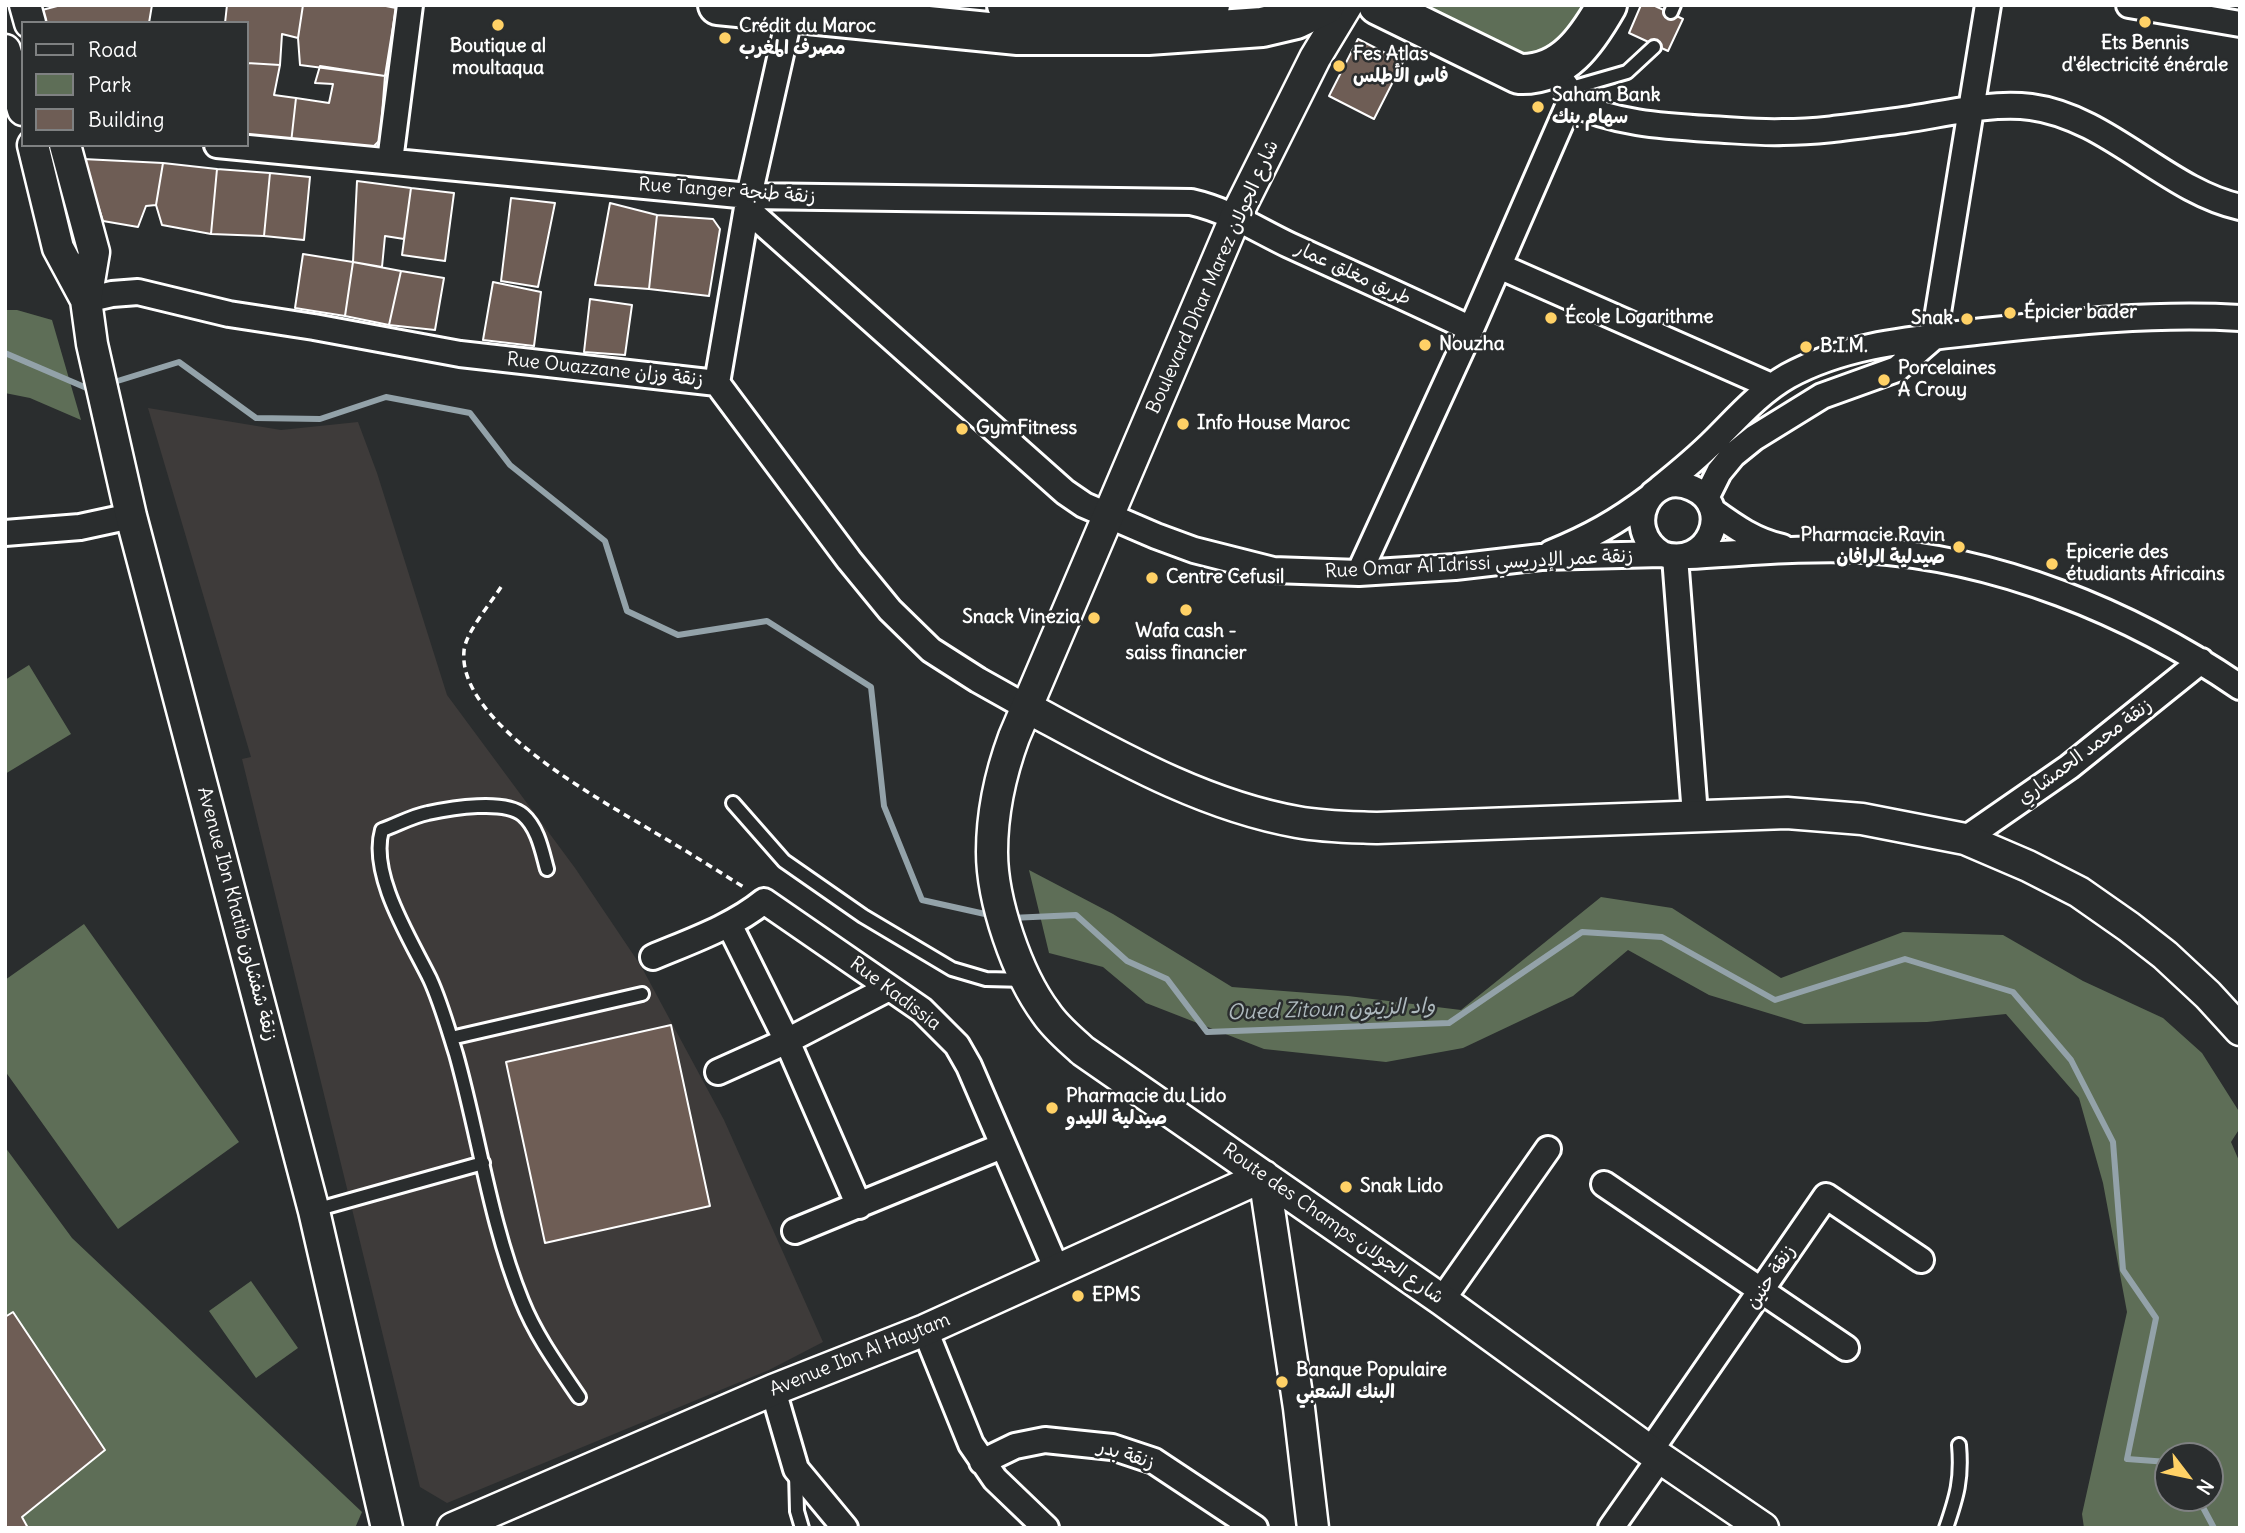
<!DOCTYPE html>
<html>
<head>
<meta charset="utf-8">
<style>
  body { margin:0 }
  #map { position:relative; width:2245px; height:1533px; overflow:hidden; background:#2a2d2e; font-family:Delius,sans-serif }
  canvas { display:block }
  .frame { position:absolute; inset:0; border:7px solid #fff; pointer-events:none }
  .legend { position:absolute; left:21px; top:21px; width:228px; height:126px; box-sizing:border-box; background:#2a2d2e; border:2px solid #7f8182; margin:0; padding:9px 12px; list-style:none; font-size:21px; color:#fff }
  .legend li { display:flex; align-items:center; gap:14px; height:35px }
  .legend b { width:35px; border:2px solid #7f8182 }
  .north { position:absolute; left:2154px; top:1442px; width:70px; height:70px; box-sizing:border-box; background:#2a2d2e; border:2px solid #7f8182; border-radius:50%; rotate:122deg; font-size:19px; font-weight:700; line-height:28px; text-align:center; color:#fff }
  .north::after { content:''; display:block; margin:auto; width:24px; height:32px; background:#ffd166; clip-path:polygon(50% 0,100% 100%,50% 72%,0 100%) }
</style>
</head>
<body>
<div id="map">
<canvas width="2245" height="1533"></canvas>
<div class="frame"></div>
<ul class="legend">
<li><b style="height:9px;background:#2a2d2e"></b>Road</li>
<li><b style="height:19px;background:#5e6e57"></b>Park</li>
<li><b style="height:19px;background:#6e5d55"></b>Building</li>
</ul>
<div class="north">N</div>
</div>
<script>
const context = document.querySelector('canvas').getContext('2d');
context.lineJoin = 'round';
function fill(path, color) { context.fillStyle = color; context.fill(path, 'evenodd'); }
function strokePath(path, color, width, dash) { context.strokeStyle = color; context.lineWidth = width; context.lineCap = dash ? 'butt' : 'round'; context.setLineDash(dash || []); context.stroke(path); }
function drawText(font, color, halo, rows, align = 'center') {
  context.font = font + ' Delius,"Playpen Sans Arabic",sans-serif'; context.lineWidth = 5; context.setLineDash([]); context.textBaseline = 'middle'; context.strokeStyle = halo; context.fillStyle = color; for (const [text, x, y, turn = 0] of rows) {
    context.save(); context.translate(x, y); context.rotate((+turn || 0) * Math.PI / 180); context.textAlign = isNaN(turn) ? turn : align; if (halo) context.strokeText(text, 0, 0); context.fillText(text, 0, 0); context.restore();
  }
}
fill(new Path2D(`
  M 148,408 L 281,430 L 358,422 L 377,473 L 447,695 L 575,868 L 641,966 L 724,1120 L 823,1342 L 769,1370 L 447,1503 L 420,1487 L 242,759 L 251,757 Z`), '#3e3b3a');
fill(new Path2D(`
  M 1422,5 L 1590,5 L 1566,46 L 1530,61 Z
  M 5,310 L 17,310 L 52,320 L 81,420 L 30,398 L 5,393 Z
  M 29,665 L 71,734 L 5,774 L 5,680 Z
  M 1029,870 L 1113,914 L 1232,987 L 1348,996 L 1461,1010 L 1601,897 L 1672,908 L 1781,978 L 1903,932 L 2003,935 L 2083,981 L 2163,1018 L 2202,1053 L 2240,1113 L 2240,1128 L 2231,1142 L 2240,1163 L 2240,1528 L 2084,1528 L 2082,1514 L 2127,1312 L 2103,1183 L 2079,1098 L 2006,1014 L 1927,1022 L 1804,1024 L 1709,995 L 1628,950 L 1573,996 L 1463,1048 L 1386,1062 L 1264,1049 L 1146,1003 L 1103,967 L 1049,953 ZM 2210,1456 L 2210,1498 L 2168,1498 L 2168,1456 Z
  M 84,924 L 239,1142 L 118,1229 L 5,1071 L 5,980 Z
  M 5,1147 L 72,1238 L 362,1512 L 355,1528 L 5,1528 Z
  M 251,1281 L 298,1348 L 256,1378 L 209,1311 Z`), '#5e6e57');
strokePath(new Path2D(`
  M 5,353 L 89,389 L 94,388
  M 111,383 L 179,362 L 256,418 L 320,419 L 386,397 L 470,413 L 510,465 L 605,541 L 627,611 L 678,635 L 767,621 L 871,687 L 884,806 L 922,900 L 994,916
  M 1011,918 L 1076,915 L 1127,961 L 1167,979 L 1207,1032 L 1449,1023 L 1582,932 L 1662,937 L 1775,1000 L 1905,959 L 2013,992 L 2071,1060 L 2113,1142 L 2123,1270 L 2156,1318 L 2127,1459 L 2168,1462
  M 2198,1498 L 2214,1528`), '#93a2a9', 6);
const building = new Path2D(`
  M 61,5 L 152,5 L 149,23 L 35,23 L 31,13 Z
  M 227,5 L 303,5 L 298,38 L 282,34 L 280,65 L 247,63 L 247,23 L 225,23 Z
  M 303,5 L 381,5 L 396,8 L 385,76 L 300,65 L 298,38 Z
  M 1641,5 L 1653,5 L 1683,19 L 1668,51 L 1629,33 Z
  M 1358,39 L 1403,62 L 1374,119 L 1329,96 Z
  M 247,63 L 280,65 L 274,95 L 296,98 L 291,143 L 247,139 Z
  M 320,66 L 385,76 L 380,140 L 373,147 L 291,143 L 296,98 L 329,103 L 333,84 L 315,83 Z
  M 83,159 L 163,163 L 156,205 L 146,206 L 138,227 L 103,221 Z
  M 163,163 L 217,169 L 211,234 L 162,225 L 156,205 Z
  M 217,169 L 270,173 L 264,236 L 211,234 Z
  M 270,173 L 310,177 L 304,240 L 264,236 Z
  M 357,181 L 411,188 L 404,239 L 385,236 L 382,267 L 353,262 Z
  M 411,188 L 454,193 L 445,261 L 402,255 Z
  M 511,198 L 555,203 L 538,287 L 501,281 Z
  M 610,203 L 657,215 L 649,289 L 595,285 Z
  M 657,215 L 713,219 L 720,229 L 709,296 L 649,289 Z
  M 303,254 L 353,262 L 345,316 L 295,308 Z
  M 353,262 L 401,271 L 389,325 L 345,316 Z
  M 401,271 L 444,278 L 435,330 L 389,325 Z
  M 493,282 L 541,292 L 534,346 L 483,340 Z
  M 590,299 L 632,305 L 625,355 L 584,352 Z
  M 671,1025 L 710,1206 L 545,1243 L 506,1062 Z
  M 13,1312 L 105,1450 L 22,1517 L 28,1528 L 5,1528 L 5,1317 Z`);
fill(building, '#6e5d55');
strokePath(building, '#fff', 2);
const service = new Path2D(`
  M 1671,12 L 1674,5
  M 1568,89 L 1627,72 L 1654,47
  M 733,803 L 784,861 L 863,916 L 952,969 L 986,979 L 1026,980
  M 547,869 C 542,851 538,828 523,815 C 505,799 451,808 428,813 C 412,816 397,825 382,830 C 369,875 411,940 430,979 C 441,1003 448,1029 456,1054 C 479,1136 490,1222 522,1301 C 536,1336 558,1366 579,1397
  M 451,1038 L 642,994
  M 315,1210 L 483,1163
  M 796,1473 L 797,1511 L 802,1528
  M 1946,1528 C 1957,1496 1962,1479 1959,1445`);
const minor = new Path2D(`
  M 2129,5 L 2240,24
  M 1570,102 C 1614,123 1660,126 1709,129 C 1733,130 1758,133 1783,132 C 1824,132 1864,125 1904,120 C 1945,114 1990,102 2031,107 C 2108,117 2167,191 2240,207
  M 217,145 L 749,196 L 1191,202 C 1227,210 1256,229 1289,245 C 1350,273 1411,300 1471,329
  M 390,161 L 410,5
  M 747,209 L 1065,492 L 1084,505 L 1156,536 L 1194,550 L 1273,570 L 1359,573 L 1455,567 L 1541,557 L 1662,554 C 1708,570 1735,507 1692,488 C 1650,469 1621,528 1662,554
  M 1499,266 L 1771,386
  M 86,300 L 112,294 L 138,292 L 229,314 L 314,327 L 460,354 L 717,383 L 849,560 L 890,610 L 931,650 L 978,680 L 1028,708
  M 717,383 L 749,196 L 790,14
  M 1660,488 C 1680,472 1699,456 1716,439 C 1739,416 1760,392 1788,376 C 1848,343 1918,339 1984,331 C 2069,322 2154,313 2240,318
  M 1706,498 L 1719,472 L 1733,455 L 1754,438 L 1822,396 L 1897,369 L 1934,337 L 1988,5
  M 1713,511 C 1735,527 1755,541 1782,547
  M 5,533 L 80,527 L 131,516
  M 1551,553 C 1590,537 1617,522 1650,497
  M 1688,556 C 1746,553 1806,547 1864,550 C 1997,558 2130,612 2240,687
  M 1675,557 L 1695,815
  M 1359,573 L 1471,329 L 1570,102 L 1568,89 L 1553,68
  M 1965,839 L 2069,767 L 2201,661
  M 729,924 L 787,1041 L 859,1206
  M 653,957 C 691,941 732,927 764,901 L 922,1010 L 957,1045 L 969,1066 L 1057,1270
  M 718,1072 L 787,1041 L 889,988
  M 1604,1184 L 1846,1348
  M 795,1231 L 1002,1146
  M 1442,1300 L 1548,1149
  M 925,1330 L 971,1444 L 995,1479 L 1046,1528
  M 773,1390 L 796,1469 L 845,1528
  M 1650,1451 L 1826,1196 L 1921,1260
  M 982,1462 L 1015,1446 L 1045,1440 L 1112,1447 L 1154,1461 L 1255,1528
  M 1611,1528 L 1660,1458`);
const tertiary = new Path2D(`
  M 25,5 L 30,23
  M 1347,5 L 1315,58 L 1236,216 L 1014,737 C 1000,775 992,812 992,852 C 992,901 1017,974 1046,1013 C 1056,1028 1070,1039 1083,1051 L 1442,1300 L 1650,1451 L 1763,1528
  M 5,50 L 23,110
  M 33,145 L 58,248 L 86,300
  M 65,145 L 94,252 L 86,300 L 92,344 L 131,516 L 314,1211 L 387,1528
  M 1028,708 C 1112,753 1201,805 1297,822 C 1323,827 1350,827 1377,828 L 1787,813 L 1862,819 L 1965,839 L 2028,866 L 2079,892 L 2129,927 L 2165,955 L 2208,995 L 2240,1030
  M 453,1528 L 773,1390 L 925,1330 L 1264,1176 L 1299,1408 L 1313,1528`);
const primary = new Path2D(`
  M 718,5 L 1018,35 L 1148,35 L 1262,27 L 1296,19 L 1325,5
  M 1007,5 L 1068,9 L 1210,5
  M 1378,5 L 1519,74 C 1563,76 1587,40 1607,5`);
strokePath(service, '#fff', 18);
strokePath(minor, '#fff', 30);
strokePath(tertiary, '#fff', 35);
strokePath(primary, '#fff', 44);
strokePath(new Path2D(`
  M 501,587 C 491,603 465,633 464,651 C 457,723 601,800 654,832 C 685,850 715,869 745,888`), '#fff', 3.5, [7, 5]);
strokePath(service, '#2a2d2e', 12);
strokePath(minor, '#2a2d2e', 24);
strokePath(tertiary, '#2a2d2e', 30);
strokePath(primary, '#2a2d2e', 38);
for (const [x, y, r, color] of [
  [2145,22,7,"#ffd166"],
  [498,25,7,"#ffd166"],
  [725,38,7,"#ffd166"],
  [1339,66,7,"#ffd166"],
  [1538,107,7,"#ffd166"],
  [2010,313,7,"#ffd166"],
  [1551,318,7,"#ffd166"],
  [1967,319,7,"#ffd166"],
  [1425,345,7,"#ffd166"],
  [1806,347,7,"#ffd166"],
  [1884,380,7,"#ffd166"],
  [1183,424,7,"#ffd166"],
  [962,429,7,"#ffd166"],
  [1959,547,7,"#ffd166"],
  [2052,564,7,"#ffd166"],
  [1152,578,7,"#ffd166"],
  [1186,610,7,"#ffd166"],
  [1094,618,7,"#ffd166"],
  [1052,1108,7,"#ffd166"],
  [1346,1187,7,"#ffd166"],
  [1078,1296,7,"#ffd166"],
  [1282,1382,7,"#ffd166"]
]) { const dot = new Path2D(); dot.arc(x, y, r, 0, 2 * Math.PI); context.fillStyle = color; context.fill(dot); strokePath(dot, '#2a2d2e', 2.5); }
drawText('bold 19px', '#fff', '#2a2d2e', [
  ["Crédit du Maroc",739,27],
  ["مصرف المغرب",739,49],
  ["Ets Bennis",2145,44,"center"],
  ["d'électricité énérale",2145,66,"center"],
  ["Boutique al",498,47,"center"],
  ["moultaqua",498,69,"center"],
  ["Fes Atlas",1353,55],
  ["فاس الأطلس",1353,77],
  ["Saham Bank",1552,96],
  ["سهام بنك",1552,118],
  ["Épicier bader",2024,313],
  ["École Logarithme",1565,318],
  ["Snak",1953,319,"right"],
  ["Nouzha",1439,345],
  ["B.I.M.",1820,347],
  ["Porcelaines",1898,369],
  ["A Crouy",1898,391],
  ["Info House Maroc",1197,424],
  ["GymFitness",976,429],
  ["Pharmacie Ravin",1945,536,"right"],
  ["صيدلية الرافان",1945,558,"right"],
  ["Epicerie des",2066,553],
  ["étudiants Africains",2066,575],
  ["Centre Cefusil",1166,578],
  ["Snack Vinezia",1080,618,"right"],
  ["Wafa cash -",1186,632,"center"],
  ["saiss financier",1186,654,"center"],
  ["Pharmacie du Lido",1066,1097],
  ["صيدلية الليدو",1066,1119],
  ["Snak Lido",1360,1187],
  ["EPMS",1092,1296],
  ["Banque Populaire",1296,1371],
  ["البنك الشعبي",1296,1393]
], 'left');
drawText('19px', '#fff', '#2a2d2e', [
  ["Rue Tanger زنقة طنجة",727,191,4],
  ["طريق مغلق عمار",1353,274,25],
  ["Boulevard Dhar Marez شارع الجولان",1213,277,-66],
  ["Rue Ouazzane زنقة وزان",605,370,6],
  ["Rue Omar Al Idrissi زنقة عمر الإدريسي",1479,564,-3],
  ["زنقة محمد الحمشاري",2085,752,-37],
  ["Avenue Ibn Khatib زنقة شفشاون",237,914,75],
  ["Rue Kadissia",895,994,37],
  ["Route des Champs شارع الجولان",1333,1224,35],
  ["زنقة حنين",1771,1277,-56],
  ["Avenue Ibn Al Haytam",860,1355,-22],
  ["زنقة بدر",1126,1455,17]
]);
drawText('italic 21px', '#aeb9be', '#2a2d2e', [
  ["Oued Zitoun واد الزيتون",1331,1010,-2]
]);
</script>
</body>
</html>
